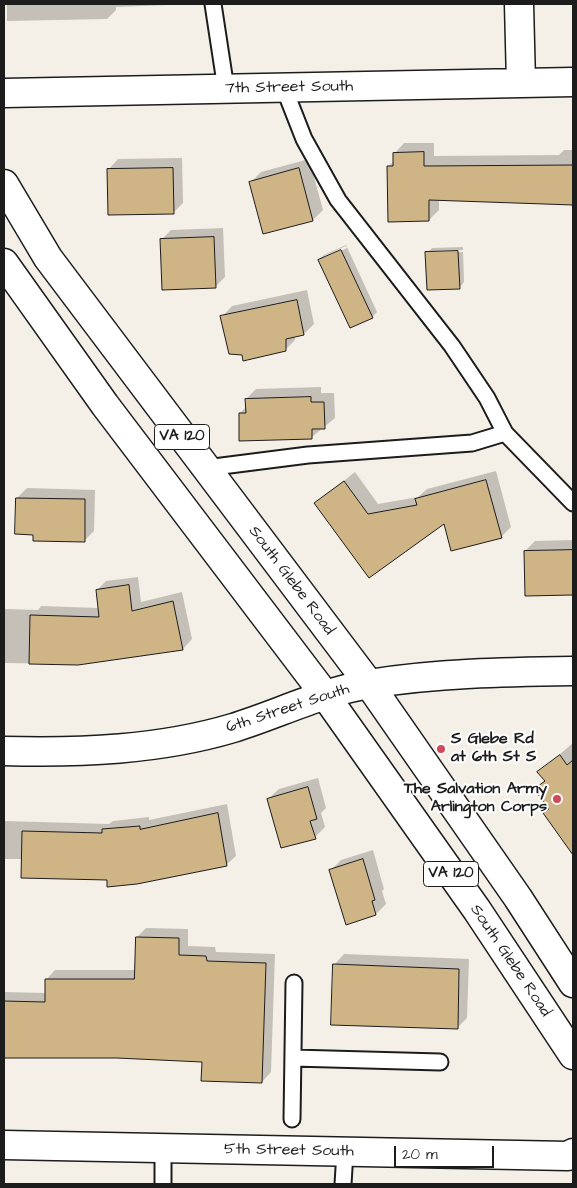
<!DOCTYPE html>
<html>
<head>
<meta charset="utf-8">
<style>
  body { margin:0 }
  #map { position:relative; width:577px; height:1188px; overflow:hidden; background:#f5f0e7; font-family:"Architects Daughter",sans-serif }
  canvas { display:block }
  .frame { position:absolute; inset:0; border:5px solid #1c1c1c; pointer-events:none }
  .scale { position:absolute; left:394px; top:1146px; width:100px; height:22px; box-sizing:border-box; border:2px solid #1c1c1c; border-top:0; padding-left:6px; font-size:15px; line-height:18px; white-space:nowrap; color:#1c1c1c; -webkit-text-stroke:4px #fff; paint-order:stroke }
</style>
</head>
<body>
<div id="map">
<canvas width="577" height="1188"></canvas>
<div class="frame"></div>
<div class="scale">20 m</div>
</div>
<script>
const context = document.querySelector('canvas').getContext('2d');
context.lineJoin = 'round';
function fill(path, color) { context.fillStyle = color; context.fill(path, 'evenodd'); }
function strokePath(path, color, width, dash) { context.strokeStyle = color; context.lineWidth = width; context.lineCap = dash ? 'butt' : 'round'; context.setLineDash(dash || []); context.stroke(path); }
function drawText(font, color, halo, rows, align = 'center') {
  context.font = font + ' "Architects Daughter",sans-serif'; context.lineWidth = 4; context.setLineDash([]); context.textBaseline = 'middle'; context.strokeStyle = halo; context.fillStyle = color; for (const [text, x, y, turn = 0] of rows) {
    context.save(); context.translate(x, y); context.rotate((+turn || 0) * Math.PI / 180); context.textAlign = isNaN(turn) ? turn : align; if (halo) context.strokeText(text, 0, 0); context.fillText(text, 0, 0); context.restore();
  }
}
fill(new Path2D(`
  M 7,4 L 194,4 L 116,7 L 116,10 L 107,19 L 7,21 Z
  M 404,143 L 434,143 L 434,156 L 559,155 L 564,150 L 573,150 L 573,204 L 439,199 L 439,210 L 429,220 L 388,167 L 394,161 L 394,154 Z
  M 182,158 L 183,203 L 173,213 L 108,170 L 118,159 Z
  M 309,159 L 323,210 L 313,220 L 251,182 L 261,172 Z
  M 223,228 L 225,277 L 215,287 L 161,240 L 171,230 Z
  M 346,245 L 377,312 L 372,317 L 319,260 L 324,255 ZM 346,246 L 347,248 L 324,259 L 324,256 Z
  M 463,247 L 463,250 L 430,251 L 430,253 L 463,252 L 464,282 L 459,288 L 427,253 L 432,248 Z
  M 307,290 L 314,324 L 304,334 L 295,336 L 295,340 L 285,350 L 243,353 L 222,317 L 232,306 Z
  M 321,387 L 321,393 L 334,393 L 335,418 L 312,437 L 240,413 L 246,407 L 246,399 L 256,389 Z
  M 496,471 L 511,527 L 501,537 L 445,522 L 369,576 L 316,503 L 355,472 L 378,504 L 418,497 L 427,489 Z
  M 27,488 L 95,490 L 94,531 L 84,541 L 35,534 L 17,498 Z
  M 573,540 L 573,593 L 526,594 L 525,551 L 535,541 Z
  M 138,577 L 141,602 L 182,592 L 192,639 L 183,649 L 78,664 L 4,663 L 4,609 L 38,610 L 41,606 L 99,608 L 97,590 L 106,581 Z
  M 573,743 L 573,852 L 544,814 L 550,808 L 535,789 L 545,780 L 539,772 Z
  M 318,778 L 326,808 L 321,813 L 325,827 L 315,837 L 268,799 L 279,789 Z
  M 227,804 L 236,856 L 226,865 L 108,879 L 23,859 L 4,859 L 4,821 L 109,824 L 113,821 L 149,817 L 149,820 Z
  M 373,850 L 384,889 L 382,891 L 386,904 L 376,914 L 347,923 L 331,870 L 341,860 Z
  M 146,928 L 188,929 L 188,946 L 215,947 L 216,952 L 275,954 L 271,1072 L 262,1082 L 203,1061 L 117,1057 L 4,1055 L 4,992 L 46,993 L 46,980 L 55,970 L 136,970 L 137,937 Z
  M 344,954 L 469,959 L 467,1018 L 457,1028 L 334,965 Z`), '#0003');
const building = new Path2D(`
  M 424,152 L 424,166 L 573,165 L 573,205 L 429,200 L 429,221 L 388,222 L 387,166 L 393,166 L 393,153 Z
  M 173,168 L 174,214 L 108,215 L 107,169 Z
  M 299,168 L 313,221 L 263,234 L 249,182 Z
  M 214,237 L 216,288 L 162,290 L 160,239 Z
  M 341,250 L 373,318 L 350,328 L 318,260 Z
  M 458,251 L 460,289 L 427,290 L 425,252 Z
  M 297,300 L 304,335 L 286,339 L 286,351 L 243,361 L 242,355 L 229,354 L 220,316 Z
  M 311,397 L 311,402 L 324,402 L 325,429 L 312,429 L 312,439 L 239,441 L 239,413 L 246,413 L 245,399 Z
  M 486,480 L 502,538 L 451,551 L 444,524 L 369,578 L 314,503 L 344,481 L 368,514 L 417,505 L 415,499 Z
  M 16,498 L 85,499 L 85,542 L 33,541 L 33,535 L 15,534 Z
  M 573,550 L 573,595 L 525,596 L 524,551 Z
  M 129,585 L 132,611 L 173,601 L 183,650 L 78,665 L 29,664 L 30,615 L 99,617 L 96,590 Z
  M 560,755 L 567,765 L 573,760 L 573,855 L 543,813 L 549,809 L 534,789 L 545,781 L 537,772 Z
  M 308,787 L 317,819 L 310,821 L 316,839 L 281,848 L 267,799 Z
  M 218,813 L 227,866 L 137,884 L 107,887 L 107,880 L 21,878 L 22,831 L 102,833 L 102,829 L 140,826 L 140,829 Z
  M 363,859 L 375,900 L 372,901 L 376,915 L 346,925 L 329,870 Z
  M 136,937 L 179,938 L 179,955 L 206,956 L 207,961 L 266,963 L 262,1083 L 201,1081 L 202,1062 L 117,1058 L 4,1058 L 4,1001 L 45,1002 L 45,979 L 134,979 Z
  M 333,964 L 459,969 L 458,1029 L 331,1025 Z`);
fill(building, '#cfb585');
strokePath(building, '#1c1c1c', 1);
const service = new Path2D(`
  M 213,4 L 226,89
  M 284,88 L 304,139 L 338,200 L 452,346 L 487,398 L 505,433 L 573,503
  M 206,468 L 308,455 L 472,443 L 505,433
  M 293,1058 L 440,1062
  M 292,1119 L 294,983
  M 163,1149 L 163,1184
  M 343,1184 L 345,1152`);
const minor = new Path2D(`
  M 519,4 L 521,83
  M 4,93 L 573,82
  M 4,751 C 80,753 159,750 233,728 C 278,714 322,692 369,684 C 437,673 505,672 573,671
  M 4,1145 L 568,1156 L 573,1153`);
const primary = new Path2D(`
  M 4,184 L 48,258 L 369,684 L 518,898 L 573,983
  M 4,263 L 105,405 L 325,695 L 477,910 L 573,1055`);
strokePath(service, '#1c1c1c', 19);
strokePath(minor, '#1c1c1c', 31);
strokePath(primary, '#1c1c1c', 31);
strokePath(service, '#fff', 15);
strokePath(minor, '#fff', 28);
strokePath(primary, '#fff', 28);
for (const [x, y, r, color] of [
  [441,749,5,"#d1495b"],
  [557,799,5,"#d1495b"]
]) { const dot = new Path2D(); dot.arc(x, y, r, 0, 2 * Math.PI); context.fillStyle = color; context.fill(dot); strokePath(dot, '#fff', 2); }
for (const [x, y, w] of [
  [182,437,55],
  [451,874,55]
]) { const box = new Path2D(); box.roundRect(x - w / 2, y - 12.5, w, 25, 4); context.fillStyle = '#fff'; context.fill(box); strokePath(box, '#1c1c1c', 1); }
drawText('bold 15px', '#1c1c1c', null, [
  ["VA 120",182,437],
  ["VA 120",451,874]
]);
drawText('16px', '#1c1c1c', '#fff', [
  ["7th Street South",289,88,-1],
  ["South Glebe Road",291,581,53],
  ["6th Street South",288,709,-18],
  ["South Glebe Road",510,961,56],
  ["5th Street South",289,1151,1]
]);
drawText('bold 16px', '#1c1c1c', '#fff', [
  ["S Glebe Rd",451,740],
  ["at 6th St S",451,758],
  ["The Salvation Army",547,790,"right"],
  ["Arlington Corps",547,808,"right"]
], 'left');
</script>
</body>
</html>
